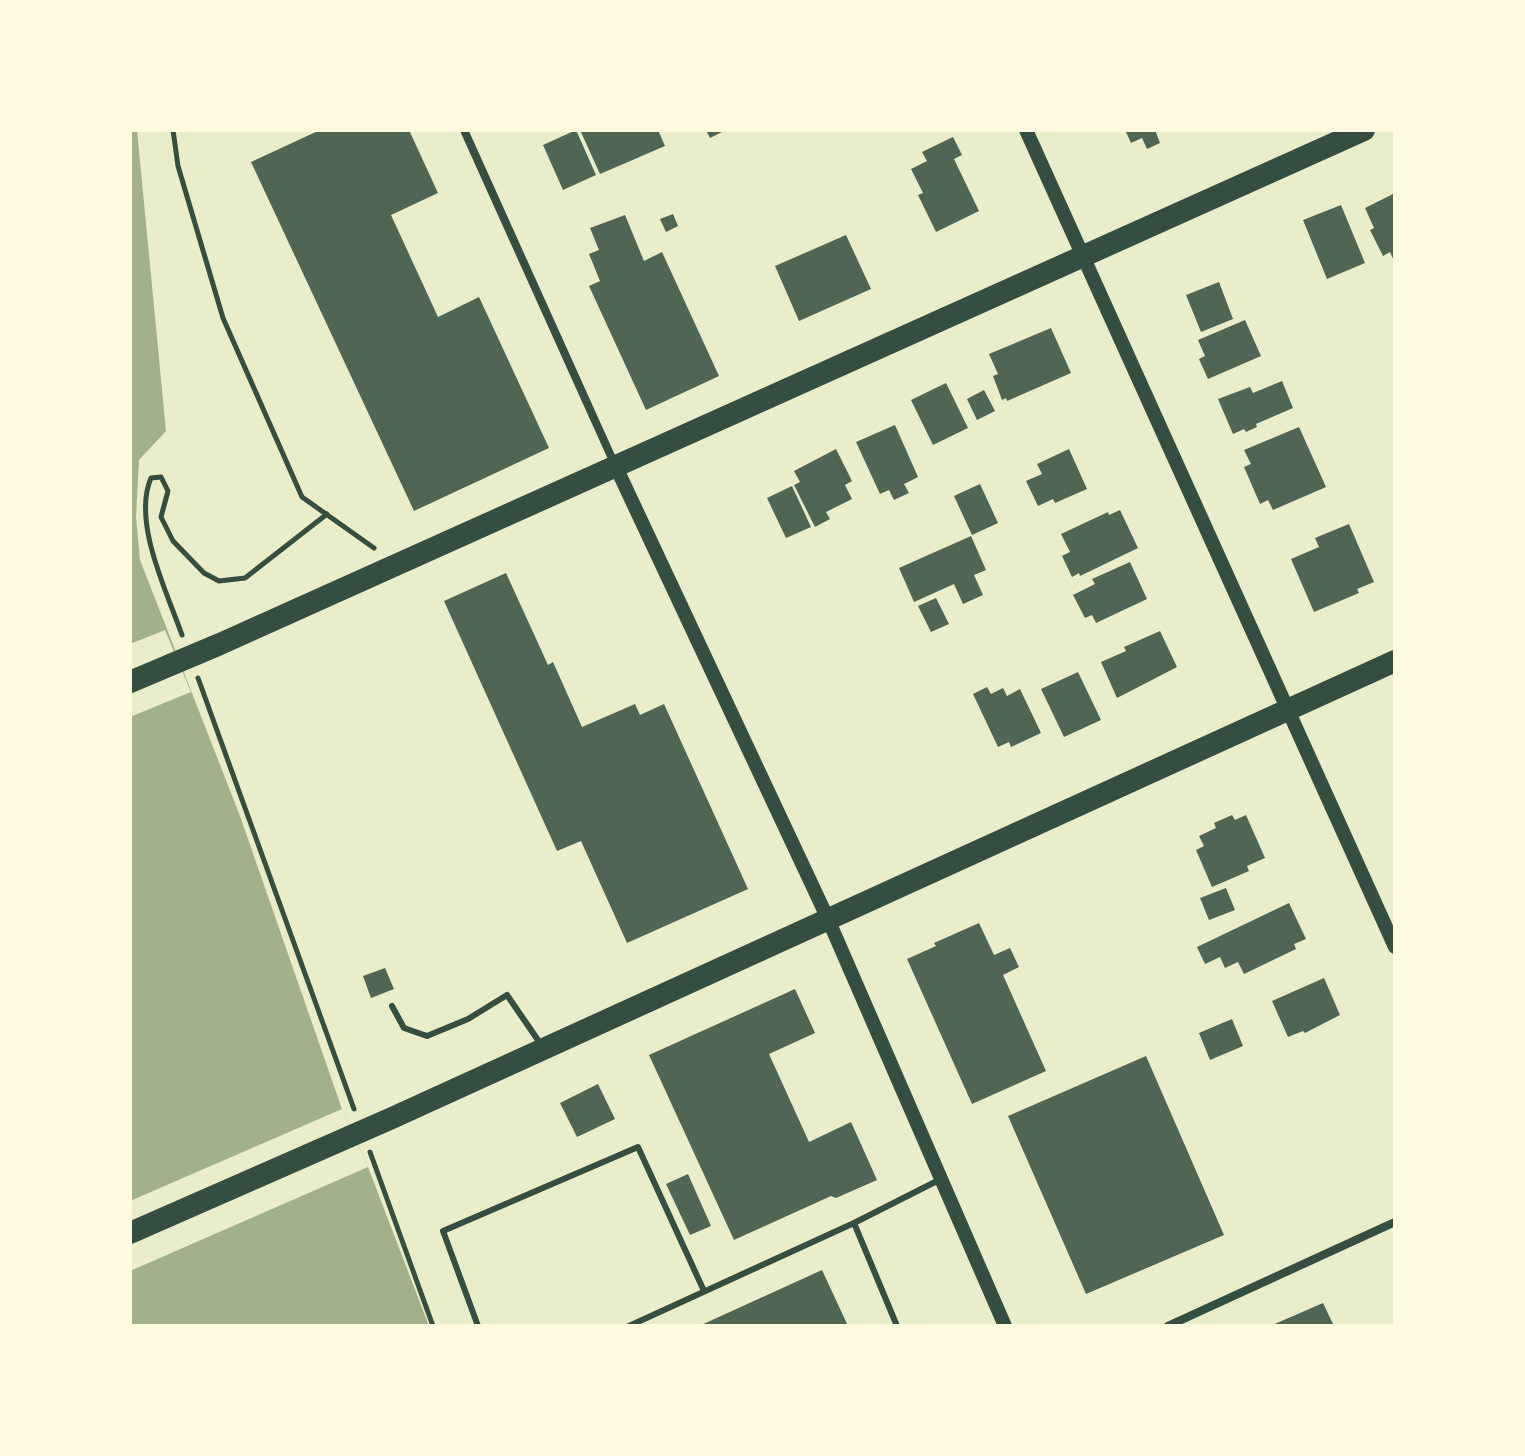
<!DOCTYPE html>
<html>
<head>
<meta charset="utf-8">
<style>
  body { margin:0 }
  #map { position:relative; width:1525px; height:1456px; overflow:hidden; background:#e9edc9; font-family:Montserrat,sans-serif }
  canvas { display:block }
  .frame { position:absolute; inset:0; border:132px solid #fefae0; pointer-events:none }
</style>
</head>
<body>
<div id="map">
<canvas width="1525" height="1456"></canvas>
<div class="frame"></div>
</div>
<script>
const context = document.querySelector('canvas').getContext('2d');
context.lineJoin = 'round';
function fill(path, color) { context.fillStyle = color; context.fill(path, 'evenodd'); }
function strokePath(path, color, width, dash) { context.strokeStyle = color; context.lineWidth = width; context.lineCap = dash ? 'butt' : 'round'; context.setLineDash(dash || []); context.stroke(path); }
fill(new Path2D(`
  M 130,130 L 137,130 L 166,431 L 139,460 L 136,517 L 140,560 L 240,816 L 342,1109 L 368,1167 L 429,1326 L 130,1326 Z`), '#a3b18a');
fill(new Path2D(`
  M 165,630 L 191,692 L 130,717 L 130,644 Z
  M 342,1109 L 368,1167 L 130,1271 L 130,1201 Z`), '#e9edc9');
fill(new Path2D(`
  M 320,130 L 409,130 L 438,193 L 391,215 L 438,317 L 479,297 L 549,448 L 414,511 L 251,162 Z
  M 576,130 L 596,175 L 563,190 L 543,145 Z
  M 580,130 L 658,130 L 665,146 L 600,174 Z
  M 706,130 L 726,130 L 710,138 Z
  M 1125,130 L 1155,130 L 1160,143 L 1147,149 L 1142,138 L 1131,143 Z
  M 953,137 L 962,155 L 954,159 L 979,211 L 936,232 L 918,195 L 923,193 L 911,169 L 927,161 L 922,152 Z
  M 1395,193 L 1395,263 L 1390,252 L 1383,256 L 1370,230 L 1374,228 L 1365,208 Z
  M 1341,205 L 1365,263 L 1327,279 L 1303,220 Z
  M 673,214 L 678,226 L 666,232 L 660,219 Z
  M 625,215 L 644,261 L 662,252 L 719,376 L 646,410 L 589,286 L 600,281 L 589,254 L 599,250 L 590,228 Z
  M 846,235 L 871,289 L 799,321 L 775,266 Z
  M 1219,282 L 1233,319 L 1201,332 L 1186,295 Z
  M 1245,320 L 1261,356 L 1208,379 L 1199,359 L 1205,356 L 1198,340 Z
  M 1051,328 L 1071,373 L 1007,401 L 1006,398 L 1002,400 L 993,376 L 998,374 L 989,354 Z
  M 1282,381 L 1293,408 L 1256,424 L 1257,427 L 1246,432 L 1244,429 L 1233,434 L 1218,399 L 1250,387 L 1253,393 Z
  M 946,383 L 968,428 L 933,445 L 911,400 Z
  M 984,390 L 995,411 L 977,420 L 967,399 Z
  M 895,425 L 918,477 L 904,484 L 909,493 L 894,500 L 889,490 L 880,494 L 856,442 Z
  M 1299,427 L 1326,487 L 1273,510 L 1268,500 L 1260,504 L 1244,467 L 1251,464 L 1244,450 Z
  M 836,449 L 852,481 L 845,485 L 852,499 L 826,512 L 830,519 L 815,527 L 794,485 L 800,482 L 794,471 Z
  M 1069,449 L 1087,489 L 1055,503 L 1053,499 L 1038,506 L 1026,481 L 1042,474 L 1037,464 Z
  M 980,484 L 998,523 L 972,535 L 954,496 Z
  M 792,486 L 811,527 L 786,538 L 767,498 Z
  M 1120,510 L 1138,548 L 1080,576 L 1079,573 L 1072,577 L 1062,556 L 1070,552 L 1061,534 L 1108,512 L 1109,515 Z
  M 1349,524 L 1374,582 L 1357,589 L 1359,593 L 1314,612 L 1291,559 L 1319,547 L 1315,538 Z
  M 971,536 L 986,570 L 974,575 L 983,595 L 963,604 L 954,584 L 914,602 L 899,568 Z
  M 1130,562 L 1147,599 L 1096,623 L 1092,615 L 1085,618 L 1073,595 L 1095,584 L 1092,579 Z
  M 506,573 L 548,665 L 553,662 L 582,727 L 635,704 L 640,715 L 664,704 L 748,889 L 627,943 L 581,841 L 557,851 L 444,601 Z
  M 936,598 L 949,624 L 931,632 L 918,606 Z
  M 1160,631 L 1177,667 L 1117,698 L 1101,662 L 1126,651 L 1124,647 Z
  M 1078,672 L 1101,720 L 1064,737 L 1041,689 Z
  M 987,687 L 991,694 L 1003,688 L 1007,696 L 1020,689 L 1041,733 L 1011,747 L 1009,742 L 998,747 L 973,694 Z
  M 1232,815 L 1235,820 L 1246,815 L 1265,858 L 1247,866 L 1249,871 L 1212,887 L 1196,850 L 1204,846 L 1199,836 L 1216,828 L 1214,823 Z
  M 1226,888 L 1235,910 L 1209,920 L 1200,898 Z
  M 1289,903 L 1306,939 L 1294,944 L 1296,949 L 1244,974 L 1238,962 L 1225,968 L 1220,957 L 1205,964 L 1197,947 Z
  M 979,923 L 994,955 L 1010,948 L 1019,967 L 1003,975 L 1046,1071 L 972,1104 L 907,959 L 936,946 L 934,943 Z
  M 385,968 L 394,989 L 371,998 L 363,976 Z
  M 1324,978 L 1340,1015 L 1305,1033 L 1303,1031 L 1288,1037 L 1272,1001 Z
  M 795,989 L 815,1033 L 769,1054 L 809,1142 L 851,1122 L 877,1180 L 836,1198 L 831,1196 L 734,1240 L 649,1055 Z
  M 1232,1019 L 1243,1046 L 1210,1060 L 1199,1033 Z
  M 1146,1056 L 1224,1235 L 1086,1294 L 1008,1116 Z
  M 598,1084 L 615,1119 L 577,1137 L 560,1103 Z
  M 688,1174 L 711,1226 L 690,1235 L 666,1184 Z
  M 822,1270 L 848,1326 L 699,1326 Z
  M 1323,1303 L 1334,1326 L 1270,1326 Z`), '#4f6655');
strokePath(new Path2D(`
  M 173,130 L 178,166 L 223,318 L 302,497 L 374,548
  M 182,635 C 167,592 132,522 151,478 L 161,477 L 168,491 L 161,517 L 173,541 L 204,573 L 219,581 L 245,578 L 327,514
  M 198,678 L 354,1109
  M 370,1152 L 433,1326`), '#344e41', 5);
strokePath(new Path2D(`
  M 392,1006 L 404,1028 L 427,1036 L 468,1019 L 507,995 L 542,1046
  M 854,1223 L 897,1326
  M 478,1326 L 443,1231 L 638,1147 L 704,1291
  M 629,1326 L 854,1223 L 941,1179`), '#344e41', 6);
strokePath(new Path2D(`
  M 464,130 L 615,465
  M 1168,1326 L 1395,1222`), '#344e41', 8);
strokePath(new Path2D(`
  M 1026,130 L 1395,947
  M 616,467 L 828,919 L 1005,1326`), '#344e41', 14);
strokePath(new Path2D(`
  M 130,682 L 220,644 L 1364,130
  M 130,1233 L 392,1118 L 1395,661`), '#344e41', 22);
</script>
</body>
</html>
